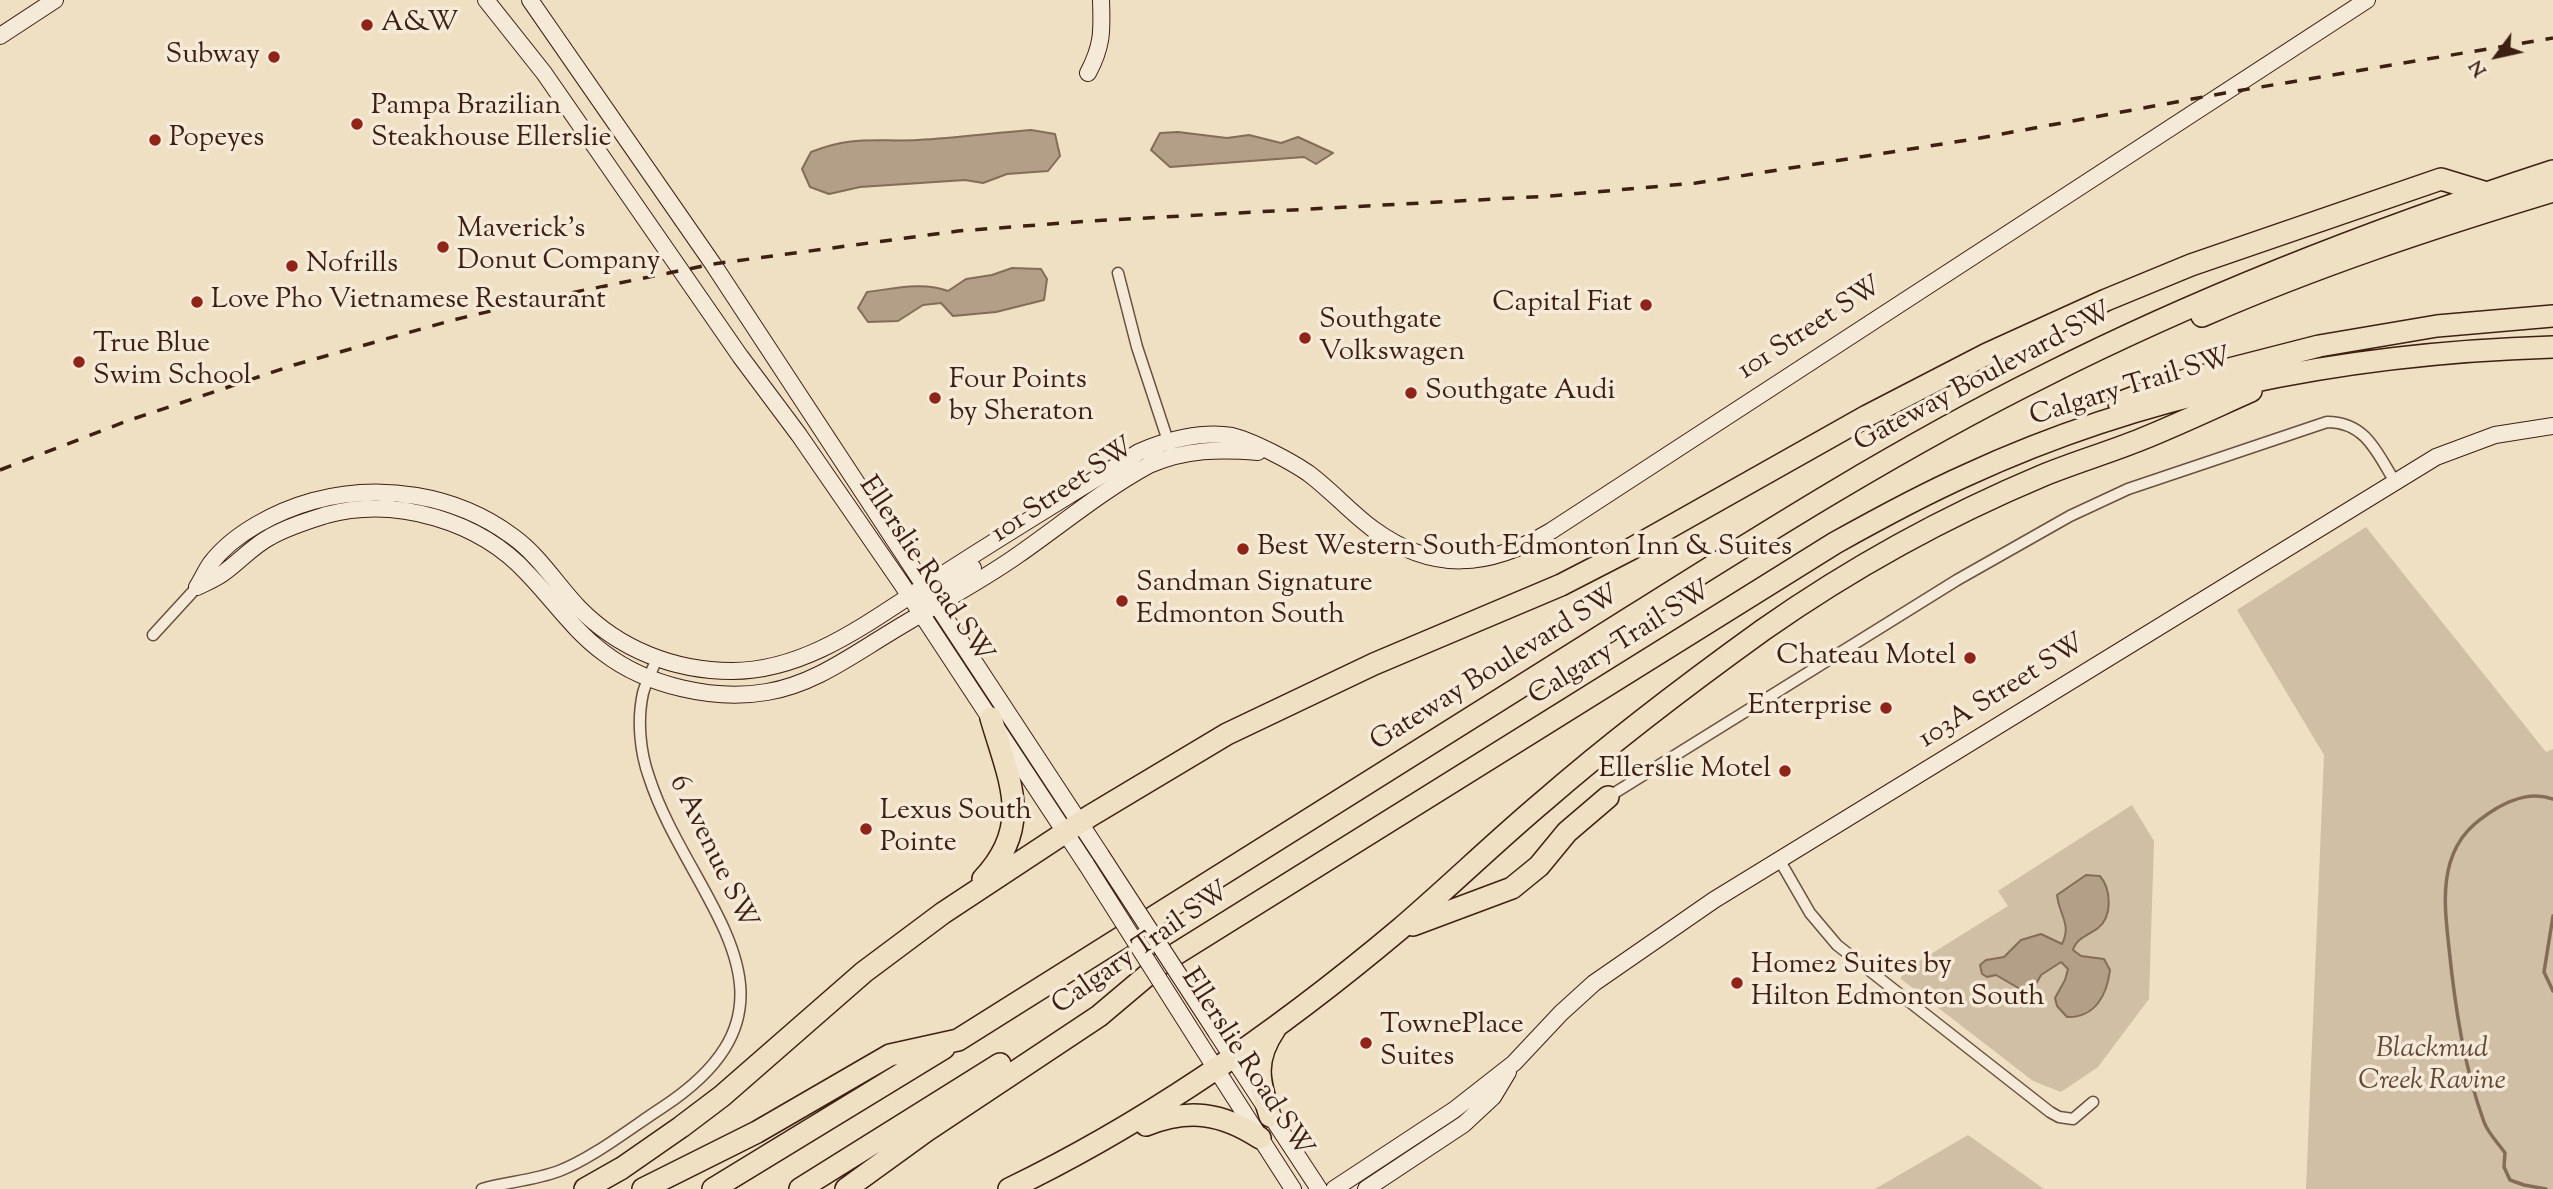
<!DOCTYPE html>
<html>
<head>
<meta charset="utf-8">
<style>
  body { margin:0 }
  #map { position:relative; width:2553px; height:1189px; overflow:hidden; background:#efdfc3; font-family:"Sorts Mill Goudy",serif }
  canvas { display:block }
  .north { position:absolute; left:2462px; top:21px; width:70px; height:70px; -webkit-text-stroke:5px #f5ead8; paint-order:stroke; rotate:237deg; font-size:19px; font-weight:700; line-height:28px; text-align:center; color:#3e2013 }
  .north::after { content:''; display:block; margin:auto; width:24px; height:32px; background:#3e2013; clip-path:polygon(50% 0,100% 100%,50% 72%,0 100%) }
</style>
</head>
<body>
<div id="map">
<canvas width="2553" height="1189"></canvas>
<div class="north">N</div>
</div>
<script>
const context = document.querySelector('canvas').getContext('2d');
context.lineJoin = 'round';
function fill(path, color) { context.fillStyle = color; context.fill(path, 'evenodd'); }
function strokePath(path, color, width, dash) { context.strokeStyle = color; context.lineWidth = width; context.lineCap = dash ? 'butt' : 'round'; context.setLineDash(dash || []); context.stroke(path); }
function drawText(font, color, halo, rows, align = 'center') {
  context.font = font + ' "Sorts Mill Goudy",serif'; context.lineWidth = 7; context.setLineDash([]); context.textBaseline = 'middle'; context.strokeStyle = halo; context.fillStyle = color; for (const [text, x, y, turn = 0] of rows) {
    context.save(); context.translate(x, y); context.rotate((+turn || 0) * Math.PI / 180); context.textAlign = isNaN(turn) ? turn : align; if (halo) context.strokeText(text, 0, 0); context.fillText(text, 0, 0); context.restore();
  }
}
fill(new Path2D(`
  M 2366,527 L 2546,752 L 2553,749 L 2553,1189 L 2306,1189 L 2324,755 L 2237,610 Z
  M 2132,805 L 2154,841 L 2149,999 L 2098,1067 L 2061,1092 L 2033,1081 L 1901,979 L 1902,972 L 2008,906 L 1998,891 Z
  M 1968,1135 L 2044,1189 L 1875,1189 Z`), '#d1bfa5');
const water = new Path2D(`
  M 1031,130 L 1055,134 L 1060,156 L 1048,171 L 1007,174 L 983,183 L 965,180 L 860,187 L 829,194 L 810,187 L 802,169 L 811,152 C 852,135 877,142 918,140 C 956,138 993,133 1031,130 Z
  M 1178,132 L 1227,138 L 1249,135 L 1281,143 L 1298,137 L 1333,153 L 1316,164 L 1304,157 L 1170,167 L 1151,150 L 1160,133 Z
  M 1012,268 L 1041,269 L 1047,279 L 1044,300 L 996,312 L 953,316 L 941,303 L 923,305 L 898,321 L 868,322 L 858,308 L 867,292 C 892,289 923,281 948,291 L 966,279 L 992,275 Z
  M 2086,875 L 2100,876 C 2111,889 2113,916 2098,928 C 2089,935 2076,938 2073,950 L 2081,956 L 2104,959 L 2110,970 C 2107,995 2095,1018 2067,1017 L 2057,1006 L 2055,998 L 2065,980 L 2068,969 L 2061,962 L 2041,975 L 2036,984 L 2029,988 L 2020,989 L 1996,975 L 1987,977 L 1982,974 L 1980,965 L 1986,960 L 2004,957 L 2021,940 L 2041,934 L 2062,944 C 2072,924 2059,915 2057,895 Z`);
fill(water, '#b39e87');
strokePath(water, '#846c59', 2);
strokePath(new Path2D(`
  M 2553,916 L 2544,972 L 2553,991
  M 2546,1189 L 2524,1185 L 2510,1180 L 2504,1167 L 2505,1153 C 2498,1143 2488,1133 2484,1122 C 2464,1067 2455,1007 2449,948 C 2446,920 2442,891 2450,863 C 2458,836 2474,822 2497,808 C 2515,798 2533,792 2553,799`), '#846c59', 3.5);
const street = new Path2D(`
  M 1118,273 L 1137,347 L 1170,447
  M 153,635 L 197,587
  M 1608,797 L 1957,580 L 2070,516 L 2128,489 L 2327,422 C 2366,422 2377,453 2395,482
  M 1780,861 L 1810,913 L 1837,945 L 2050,1112 L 2059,1117 L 2073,1119 L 2093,1102
  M 482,1189 C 507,1182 535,1180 559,1171 C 593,1158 632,1127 663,1107 C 825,1000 689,901 649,777 C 640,752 637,720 643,693 C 646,682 652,670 657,659`);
const secondary = new Path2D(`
  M 486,0 L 544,73 L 740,356 L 799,435 L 901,583 L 1086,864
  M 530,0 L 713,264 L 1101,855
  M 0,36 L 55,0
  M 1088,73 C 1103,45 1102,30 1101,0
  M 197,587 C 202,579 206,570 211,563 C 234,533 277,511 313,501 C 380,483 455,494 512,536 C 539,555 556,584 579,608 C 619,649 674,671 732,671 C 805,671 866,624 925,586 C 995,540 1067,497 1139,452 C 1166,440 1202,431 1232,436 C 1251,440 1292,462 1308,473 C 1331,490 1350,512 1373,529 C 1433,573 1489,568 1551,531 L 2367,0
  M 197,587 C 207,582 218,578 226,571 C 241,560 253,546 270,537 C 287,527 307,521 326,515 C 396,496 480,521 528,574 C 554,601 574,631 604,653 C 647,686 714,701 767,692 C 814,684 851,656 891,632 C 933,606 977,584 1018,555 C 1061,525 1103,490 1149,465 C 1186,449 1220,449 1258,452
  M 925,605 L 932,597 L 973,568
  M 1216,1032 L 1319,1189
  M 1200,1044 L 1293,1189
  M 1334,1189 L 1454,1110 L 1514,1063 L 1561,1013 L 1594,983 L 1714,900 L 2436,457 L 2495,435 L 2553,426
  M 1366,1189 L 1464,1124 L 1493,1097 L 1508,1072`);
const highway = new Path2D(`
  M 2202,316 C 2316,266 2434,227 2553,191
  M 2119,403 L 2163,386 L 2319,346 L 2437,326 L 2553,316
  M 983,879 C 1034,825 1009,780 991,718
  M 1413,925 L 1512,888 L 1539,866 L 1567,832 L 1608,797
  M 1270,1116 C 1259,1081 1253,1061 1275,1029
  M 1146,1125 C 1189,1108 1222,1113 1260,1138
  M 585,1189 L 622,1168 L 681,1127 L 722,1096 L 864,972 L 943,913 L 1090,816 L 1227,734 L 1374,664 L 1561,585 L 1631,549 L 1867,416 L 1987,354 L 2106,300 L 2191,265 L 2441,179 L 2487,193
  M 643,1189 L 757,1132 L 890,1055 L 958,1040 C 1160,913 1362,787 1563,660 C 1721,561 1877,459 2044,376 C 2208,293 2378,228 2553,171
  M 713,1189 L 944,1048
  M 800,1189 L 1000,1064
  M 846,1189 L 926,1131 L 1099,1016 L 1163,962 L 1835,543 C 1878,519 1922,495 1967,475 C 2151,390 2352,353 2553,347
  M 1009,1189 C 1148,1122 1281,1029 1400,929 C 1449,887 1495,842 1545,800 C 1614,740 1688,684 1763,630 C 1850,569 1946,516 2044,475 C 2076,462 2110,452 2142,439 C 2179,424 2215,407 2251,391`);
strokePath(street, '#6a503f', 13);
strokePath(secondary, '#3e2013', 18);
strokePath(highway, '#3e2013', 24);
strokePath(street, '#f5ead8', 10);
strokePath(secondary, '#f5ead8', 16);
strokePath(highway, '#efdfc3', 21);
strokePath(new Path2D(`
  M 0,470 L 127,421 L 294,365 L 453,320 L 546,298 L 713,264 L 958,231 L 1090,221 L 1550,196 L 1696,183 L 1980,138 L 2225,93 L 2553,38`), '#3e2013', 3.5, [12, 12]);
const secondaryBridge = new Path2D(`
  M 1101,855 L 1216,1032
  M 1086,864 L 1200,1044`);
strokePath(secondaryBridge, '#3e2013', 18, []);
strokePath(secondaryBridge, '#f5ead8', 16);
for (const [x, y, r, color] of [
  [367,25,7,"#8f2418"],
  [274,57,7,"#8f2418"],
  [357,124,7,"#8f2418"],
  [155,140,7,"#8f2418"],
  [443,247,7,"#8f2418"],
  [292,266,7,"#8f2418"],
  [197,302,7,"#8f2418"],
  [1646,305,7,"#8f2418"],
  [1305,338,7,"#8f2418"],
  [79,362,7,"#8f2418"],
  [1411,393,7,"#8f2418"],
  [935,398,7,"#8f2418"],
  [1243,549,7,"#8f2418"],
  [1122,601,7,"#8f2418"],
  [1970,658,7,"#8f2418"],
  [1886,708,7,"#8f2418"],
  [1785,771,7,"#8f2418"],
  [866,829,7,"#8f2418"],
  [1737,983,7,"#8f2418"],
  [1366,1043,7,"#8f2418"]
]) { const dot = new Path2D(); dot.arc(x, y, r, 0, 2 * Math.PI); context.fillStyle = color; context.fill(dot); strokePath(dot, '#f5ead8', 2.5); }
drawText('28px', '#3e2013', '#f5ead8', [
  ["A&W",381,25],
  ["Subway",260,57,"right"],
  ["Pampa Brazilian",371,108],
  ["Steakhouse Ellerslie",371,140],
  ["Popeyes",169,140],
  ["Maverick's",457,231],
  ["Donut Company",457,263],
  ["Nofrills",306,266],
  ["Love Pho Vietnamese Restaurant",211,302],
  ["Capital Fiat",1632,305,"right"],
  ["Southgate",1319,322],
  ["Volkswagen",1319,354],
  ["True Blue",93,346],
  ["Swim School",93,378],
  ["Four Points",949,382],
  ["by Sheraton",949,414],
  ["Southgate Audi",1425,393],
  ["Best Western South Edmonton Inn & Suites",1257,549],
  ["Sandman Signature",1136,585],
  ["Edmonton South",1136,617],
  ["Chateau Motel",1956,658,"right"],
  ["Enterprise",1872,708,"right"],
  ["Ellerslie Motel",1771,771,"right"],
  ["Lexus South",880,813],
  ["Pointe",880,845],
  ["Home2 Suites by",1751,967],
  ["Hilton Edmonton South",1751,999],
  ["TownePlace",1380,1027],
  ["Suites",1380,1059]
], 'left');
drawText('28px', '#3e2013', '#f5ead8', [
  ["101 Street SW",1811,330,-33],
  ["Gateway Boulevard SW",1984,379,-28],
  ["Calgary Trail SW",2131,389,-17],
  ["101 Street SW",1064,492,-34],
  ["Ellerslie Road SW",924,571,56],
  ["Calgary Trail SW",1621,645,-32],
  ["Gateway Boulevard SW",1496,670,-32],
  ["103A Street SW",2003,693,-32],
  ["6 Avenue SW",711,853,64],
  ["Calgary Trail SW",1142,950,-35],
  ["Ellerslie Road SW",1245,1064,57]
]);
drawText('italic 28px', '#634838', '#f5ead8', [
  ["Blackmud",2432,1051],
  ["Creek Ravine",2432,1083]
]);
</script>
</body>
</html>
